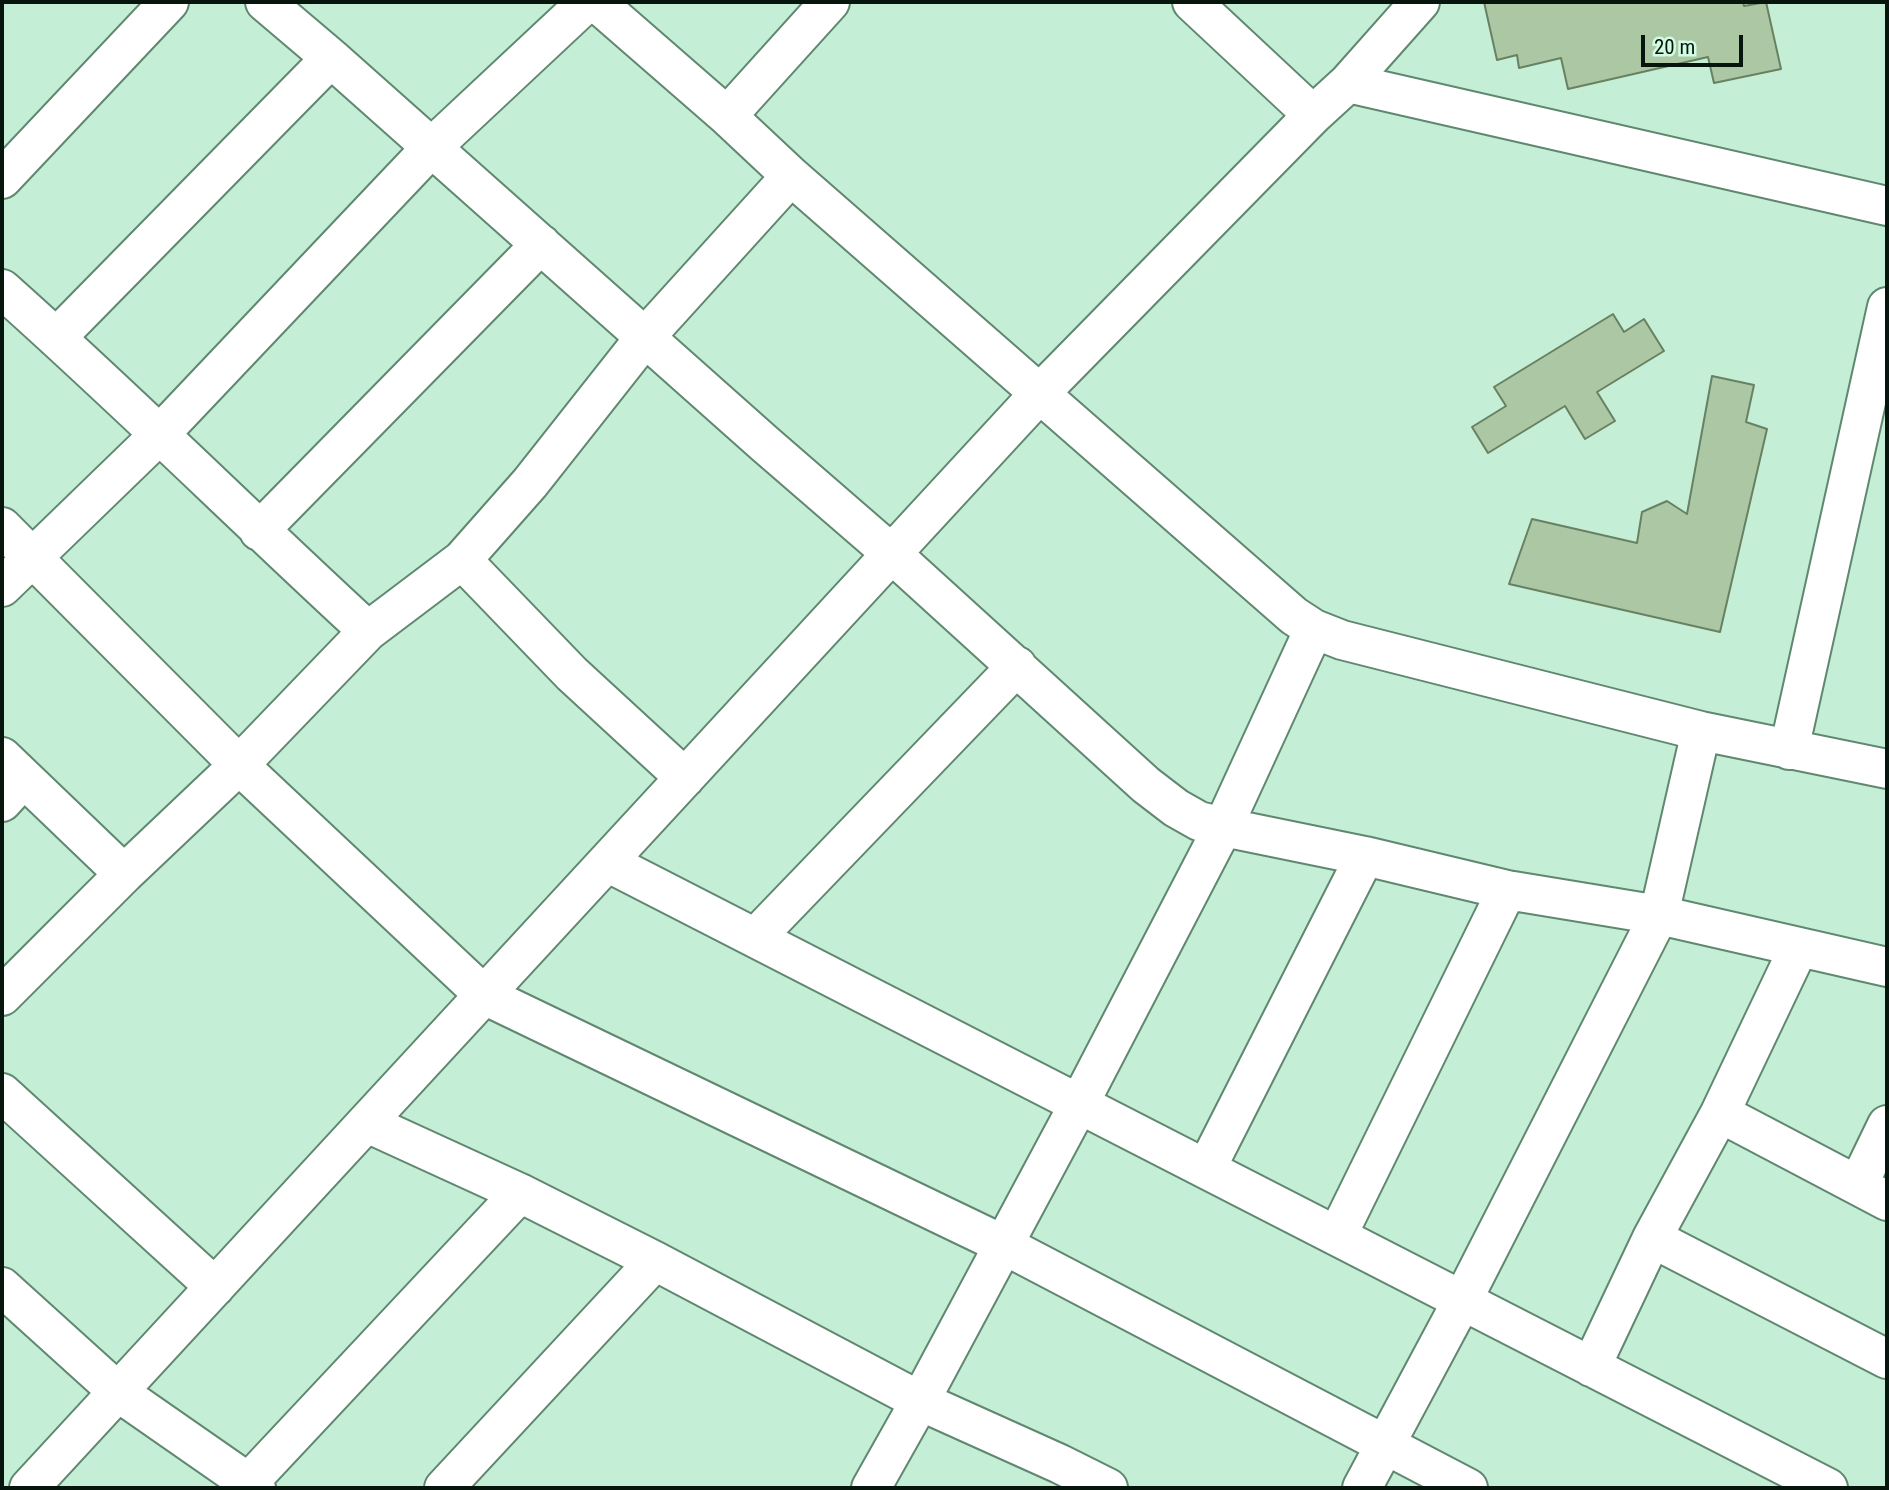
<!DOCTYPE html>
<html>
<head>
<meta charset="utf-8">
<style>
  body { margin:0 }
  #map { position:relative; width:1889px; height:1490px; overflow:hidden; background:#c4eed5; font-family:"Roboto Condensed",sans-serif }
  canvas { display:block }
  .frame { position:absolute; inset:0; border:4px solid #06160d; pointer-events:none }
  .scale { position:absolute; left:1641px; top:35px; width:102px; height:32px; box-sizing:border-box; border:4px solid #06160d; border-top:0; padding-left:9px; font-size:21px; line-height:24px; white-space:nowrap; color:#06160d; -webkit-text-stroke:5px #d1fbe2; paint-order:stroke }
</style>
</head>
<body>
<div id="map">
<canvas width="1889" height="1490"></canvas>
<div class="frame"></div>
<div class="scale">20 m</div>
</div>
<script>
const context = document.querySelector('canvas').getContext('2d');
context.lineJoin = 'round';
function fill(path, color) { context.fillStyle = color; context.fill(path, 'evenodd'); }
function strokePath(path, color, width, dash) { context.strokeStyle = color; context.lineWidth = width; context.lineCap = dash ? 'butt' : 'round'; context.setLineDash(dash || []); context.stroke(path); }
const building = new Path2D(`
  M 1484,2 L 1743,2 L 1744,6 L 1766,2 L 1781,69 L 1714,83 L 1708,57 L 1568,89 L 1561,58 L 1519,68 L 1517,55 L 1497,60 Z
  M 1613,314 L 1624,332 L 1644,319 L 1664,351 L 1597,392 L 1615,421 L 1585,439 L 1565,406 L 1488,453 L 1472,427 L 1506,406 L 1494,387 Z
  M 1712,376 L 1754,385 L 1746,422 L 1767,429 L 1720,632 L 1509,584 L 1532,519 L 1637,543 L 1642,512 L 1667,501 L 1687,514 Z`);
fill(building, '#acc7a4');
strokePath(building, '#688161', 2);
const minor = new Path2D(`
  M 265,2 L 331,58 L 765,444 L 892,554 L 1146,785 L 1176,808 L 1199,821 L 1223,827 L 1365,856 L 1507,890 L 1659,915 L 1887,967
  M 596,2 L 727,116 L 791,176 L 1294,616 L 1314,629 L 1342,640 L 1701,731 L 1887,769
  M 1192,2 L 1313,115
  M 1348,83 L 1887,206
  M 727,116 L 830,2
  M 2,179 L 169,2
  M 2,289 C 127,400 245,518 368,631
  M 56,338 L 331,58
  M 2,527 L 239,765 L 484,995 L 1002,1244 L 1468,1488
  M 259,531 L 541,244
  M 462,560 L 572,674 L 685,778
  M 2,587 L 159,435 L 432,147 L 587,2
  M 1789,750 L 1887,307
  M 2,757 L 124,874
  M 2,802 L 23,779
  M 607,862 L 1828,1488
  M 755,938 L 1017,666
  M 2,996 L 124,874 L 239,765 L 368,631 L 462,560 L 530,483 L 646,336 L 791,176
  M 2,1093 L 215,1287
  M 1720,1113 L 1887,1201
  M 367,1123 L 520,1193 L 655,1261 L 920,1401 L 1060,1464 L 1108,1488
  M 1206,1169 L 1365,856
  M 1858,1185 L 1887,1125
  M 1337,1236 L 1507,890
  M 1652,1238 L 1887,1359
  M 2,1287 L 118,1392 L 256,1488
  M 1591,1367 L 1652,1238 L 1720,1113 L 1799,947
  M 248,1483 L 520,1193
  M 29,1488 L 1040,393 L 1313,115 L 1348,83 L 1420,2
  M 444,1488 L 655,1261
  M 871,1488 L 920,1401 L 1079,1104 L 1223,827 L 1314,629
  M 1362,1488 L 1462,1301 L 1659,915 L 1701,731`);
strokePath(minor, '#608770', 42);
strokePath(minor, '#fff', 38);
</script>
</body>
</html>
